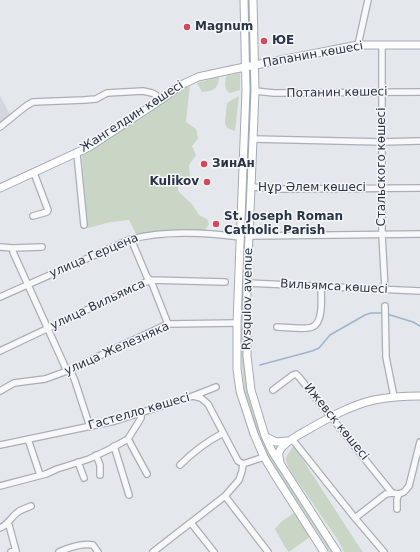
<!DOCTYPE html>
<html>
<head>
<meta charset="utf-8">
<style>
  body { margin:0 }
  canvas { display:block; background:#e4e7ec }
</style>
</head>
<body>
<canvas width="420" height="552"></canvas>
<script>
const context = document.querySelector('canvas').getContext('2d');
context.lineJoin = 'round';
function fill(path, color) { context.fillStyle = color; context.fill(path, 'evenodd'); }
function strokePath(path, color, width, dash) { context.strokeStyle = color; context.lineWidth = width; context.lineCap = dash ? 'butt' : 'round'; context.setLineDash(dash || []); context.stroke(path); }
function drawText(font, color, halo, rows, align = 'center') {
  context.font = font + ' "DejaVu Sans",sans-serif'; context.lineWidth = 3; context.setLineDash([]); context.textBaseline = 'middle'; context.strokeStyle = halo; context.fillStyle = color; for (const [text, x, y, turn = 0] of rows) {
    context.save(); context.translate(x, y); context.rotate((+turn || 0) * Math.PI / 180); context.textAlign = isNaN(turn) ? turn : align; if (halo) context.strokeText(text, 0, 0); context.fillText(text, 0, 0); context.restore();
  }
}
fill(new Path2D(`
  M 0,96 L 11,116 L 0,123 Z`), '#d2d6de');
fill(new Path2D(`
  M 240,73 L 240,90 L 230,93 L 227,91 L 225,86 L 226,76 Z
  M 219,77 C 218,89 214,91 202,92 L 197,83 Z
  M 190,85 L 186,122 L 196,129 L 198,139 L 192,146 L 196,155 L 189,165 L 190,180 L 178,178 L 178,191 L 192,204 L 199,215 L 207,219 L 209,224 L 204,232 L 184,230 L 168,232 L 141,233 L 136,234 L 129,220 L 111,222 L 88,228 L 86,212 L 82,155 L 181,87 Z
  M 239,96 L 235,131 L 227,128 L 225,123 L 227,103 Z
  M 240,325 L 243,326 L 244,359 L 248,395 L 256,422 L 267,448 L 332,552 L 330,552 L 272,463 C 260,442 248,419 245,395 C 242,372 241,348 240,325 Z
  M 294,446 L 358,545 L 363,552 L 344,552 L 338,540 L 291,472 C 284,458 284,458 294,446 Z
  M 295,512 L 311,536 L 289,552 L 285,547 L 275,529 L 281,522 Z`), '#c9d6c5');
strokePath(new Path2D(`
  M 387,314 L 413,322 L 420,326
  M 260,365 L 312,351 L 319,348 L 330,335 L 365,315 L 371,313 L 383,313`), '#9fb4cc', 1.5);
const minor = new Path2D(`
  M 358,45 L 368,0
  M 382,46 L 382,235 L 385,289
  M 255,91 L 274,93 L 420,92
  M 0,127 L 26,106 L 33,102 L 84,100 L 96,99 L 107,93 L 143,91 L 152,93 L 156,95 L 159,101
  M 253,139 L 382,142 L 420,141
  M 77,154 L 84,225
  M 251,187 L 281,189 L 420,188
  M 33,216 L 47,212 L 48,210 L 34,173
  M 249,236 L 420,234
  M 131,239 L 147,277 L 150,280 L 153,286 L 168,324
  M 0,247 L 13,248 L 13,252 L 67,371 L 72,374 L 75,381 L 90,427
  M 13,248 L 42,247
  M 247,283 L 420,291
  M 0,297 L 131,239 C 166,230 204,232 240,237
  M 385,306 L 386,357 L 394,397
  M 277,327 C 284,327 306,330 312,327 C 324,323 321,297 321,286
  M 0,351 L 150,280 L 225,282
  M 273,390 L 293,375 L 296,374 L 299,377 L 392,493
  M 0,391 L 14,383 L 45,379 L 67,371 L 168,324 L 237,323
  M 193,396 L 216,387
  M 28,439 L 40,475
  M 128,439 L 147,474
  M 292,439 L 355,518 L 384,552
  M 0,445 L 115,421 L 193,396 L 201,398 L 208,404 L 238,461 L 243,464 L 264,457
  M 114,446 L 129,495
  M 96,455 L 100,465 L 100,475
  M 78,462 L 84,478
  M 180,465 C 194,451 206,442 223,433
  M 0,486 L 46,474 L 57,469 L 89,459 L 110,449 L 128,439 L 141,418 L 141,414
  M 225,496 L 268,552
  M 397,509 L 397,499 L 399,494
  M 355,518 L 386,494 L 392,493 L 399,494 L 404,492 L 409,486 L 420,442
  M 191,523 L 214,552
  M 7,525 L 9,525 L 16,551 L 11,552
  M 0,528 C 8,525 11,517 18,512 C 22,509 27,508 31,506
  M 59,552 C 70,547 81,543 93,545 L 98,552
  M 153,552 L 225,496 L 239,480 L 242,471 L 243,464`);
const major = new Path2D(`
  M 244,0 L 246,90 L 237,323 L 237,369 L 240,391 L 254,434 L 264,457 L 273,472 L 324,552
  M 253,0 L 255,91 L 247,283 L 247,356 L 251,390 L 265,436 L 272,451 L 337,552
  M 0,188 L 89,147 L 156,103 L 181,85 L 198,77 L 235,69 L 358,45 L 420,45
  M 266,437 L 276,442 L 288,441
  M 280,462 C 279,458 278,453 280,450 C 284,443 295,437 302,433 C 325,420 348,406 374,400 C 389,397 405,396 420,396`);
strokePath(minor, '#a9aeb7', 8);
strokePath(major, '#a3abb8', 9);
strokePath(minor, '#f7f8fa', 5.5);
strokePath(major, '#fff', 7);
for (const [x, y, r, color] of [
  [187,27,4,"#d1495b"],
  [264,41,4,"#d1495b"],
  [204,164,4,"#d1495b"],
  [207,182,4,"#d1495b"],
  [216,224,4,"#d1495b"]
]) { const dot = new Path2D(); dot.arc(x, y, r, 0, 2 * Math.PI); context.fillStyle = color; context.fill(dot); strokePath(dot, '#f4f6f9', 1.5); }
drawText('bold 12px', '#2b3445', '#f4f6f9', [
  ["Magnum",195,27],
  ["ЮЕ",272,41],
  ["ЗинАн",212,164],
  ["Kulikov",199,182,"right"],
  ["St. Joseph Roman",224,217],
  ["Catholic Parish",224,231]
], 'left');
drawText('12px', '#2b3445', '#f4f6f9', [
  ["Папанин көшесі",313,55,-10],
  ["Потанин көшесі",337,93,-1],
  ["Жангелдин көшесі",132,117,-33],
  ["Стальского көшесі",382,167,-90],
  ["Нұр Әлем көшесі",312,188],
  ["улица Герцена",94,256,-23],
  ["Вильямса көшесі",334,287,3],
  ["Rysqulov avenue",248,299,-89],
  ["улица Вильямса",98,305,-25],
  ["улица Железняка",117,349,-24],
  ["Гастелло көшесі",139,412,-16],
  ["Ижевск көшесі",336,422,51]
]);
</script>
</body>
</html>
